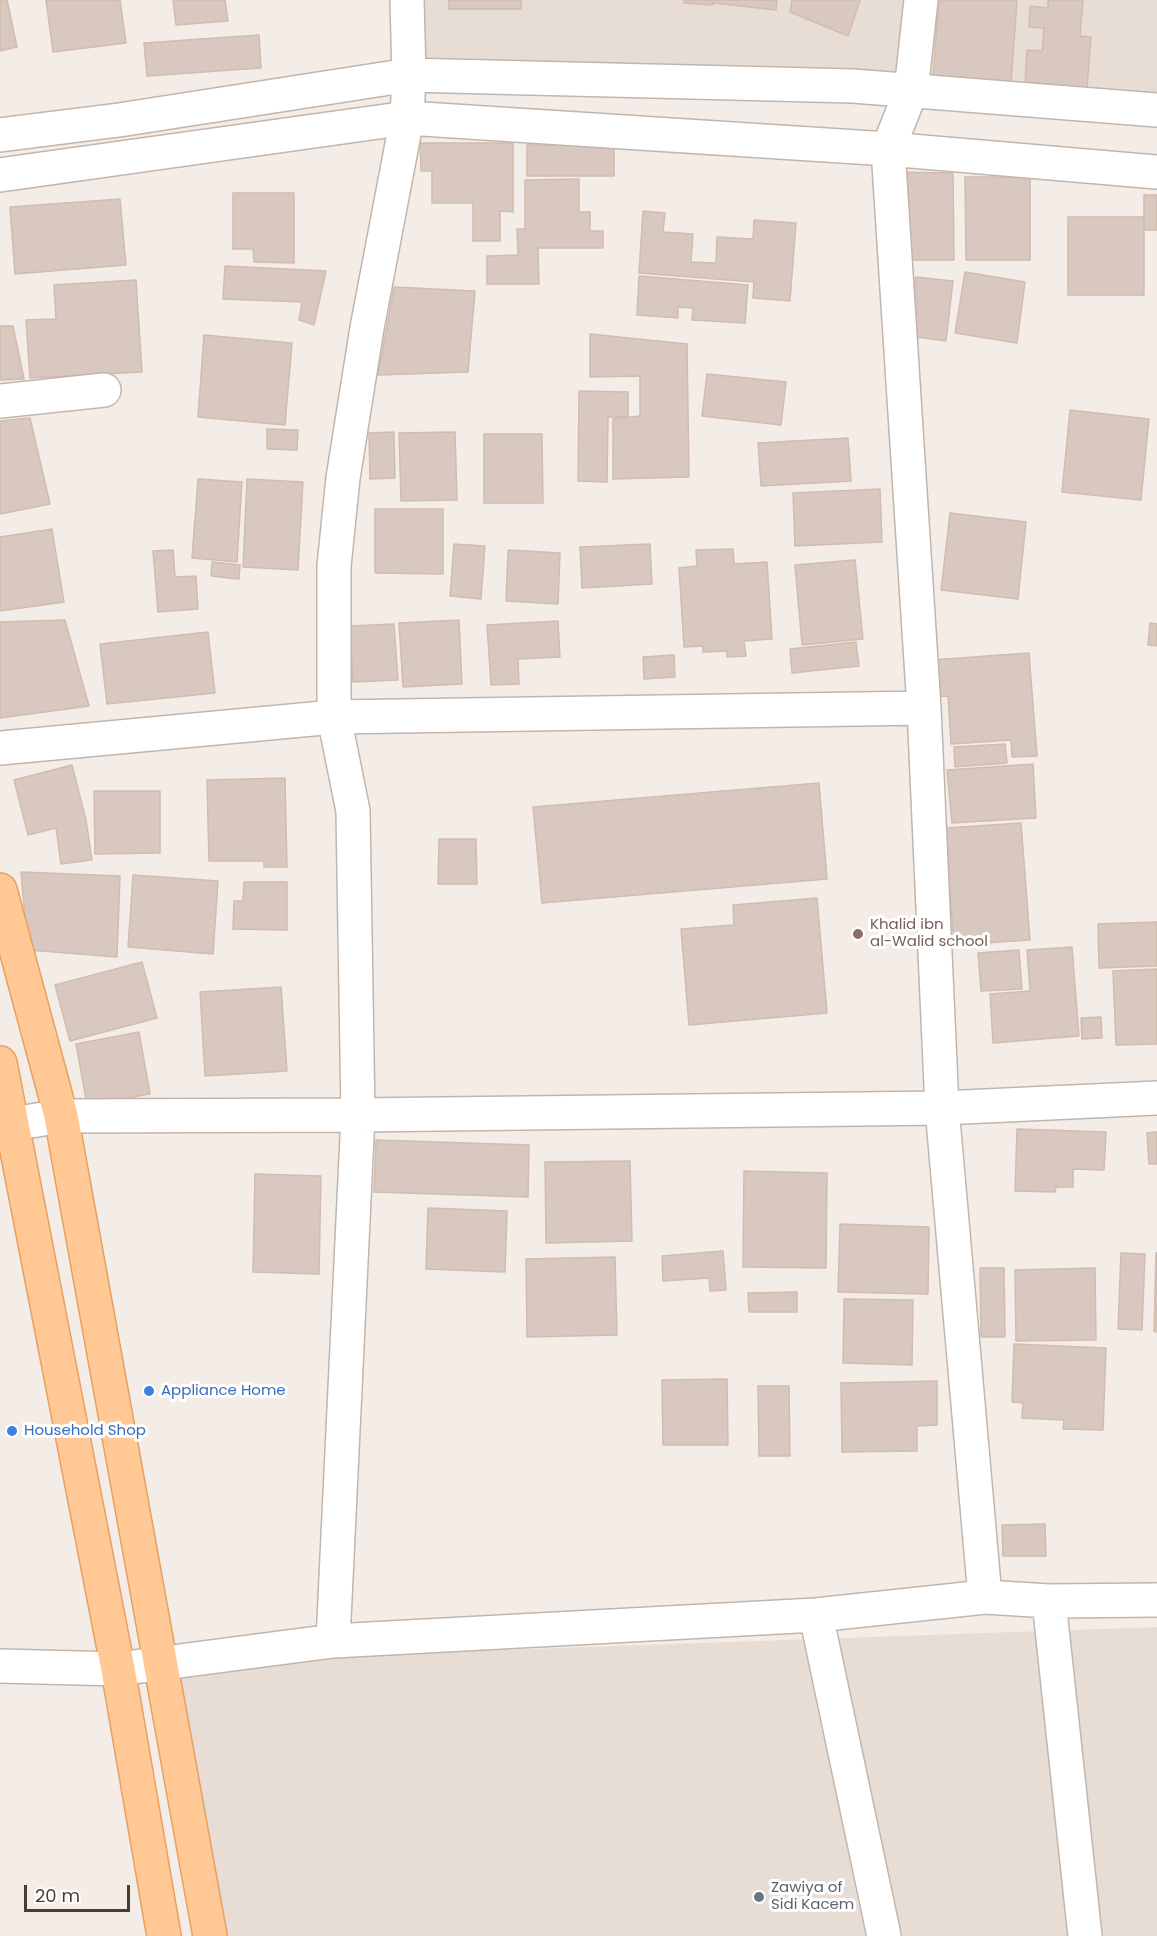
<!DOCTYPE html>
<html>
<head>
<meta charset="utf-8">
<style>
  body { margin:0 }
  #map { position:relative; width:1157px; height:1936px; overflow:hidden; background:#f4ede7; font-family:Poppins,sans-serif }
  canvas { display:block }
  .scale { position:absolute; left:24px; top:1885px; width:106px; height:27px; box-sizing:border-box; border:3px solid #473c36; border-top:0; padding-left:8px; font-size:18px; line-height:21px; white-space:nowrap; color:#473c36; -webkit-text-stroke:4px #fff; paint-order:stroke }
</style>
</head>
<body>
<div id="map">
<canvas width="1157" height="1936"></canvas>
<div class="scale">20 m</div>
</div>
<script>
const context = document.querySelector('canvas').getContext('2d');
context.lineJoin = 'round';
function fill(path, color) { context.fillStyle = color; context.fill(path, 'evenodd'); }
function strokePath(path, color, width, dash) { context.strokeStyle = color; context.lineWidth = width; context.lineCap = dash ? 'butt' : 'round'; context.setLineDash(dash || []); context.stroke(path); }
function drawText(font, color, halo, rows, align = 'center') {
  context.font = font + ' Poppins,sans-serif'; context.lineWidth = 6; context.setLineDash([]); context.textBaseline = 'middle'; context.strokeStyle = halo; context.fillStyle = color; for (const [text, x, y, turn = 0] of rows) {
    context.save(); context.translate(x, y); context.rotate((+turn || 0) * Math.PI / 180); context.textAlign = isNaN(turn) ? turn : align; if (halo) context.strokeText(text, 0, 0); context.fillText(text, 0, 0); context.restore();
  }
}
fill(new Path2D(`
  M 410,0 L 1157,0 L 1157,108 L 414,69 Z
  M 1157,1627 L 1157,1936 L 207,1936 L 160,1662 Z`), '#e8ddd5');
const building = new Path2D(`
  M 0,0 L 7,0 L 17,47 L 0,51 Z
  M 46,0 L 120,0 L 126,43 L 53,52 Z
  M 173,0 L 225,0 L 228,21 L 176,25 Z
  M 449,0 L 521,0 L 521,9 L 449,9 Z
  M 684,0 L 713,0 L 713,5 L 684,3 Z
  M 715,0 L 777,0 L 776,10 L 714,3 Z
  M 792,0 L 860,0 L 848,36 L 790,12 Z
  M 939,0 L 1017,0 L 1011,83 L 933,77 Z
  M 1048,0 L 1083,0 L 1080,36 L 1091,37 L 1087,88 L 1025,83 L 1027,50 L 1042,51 L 1044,28 L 1029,27 L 1030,6 L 1048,8 Z
  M 259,35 L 261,68 L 147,76 L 144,43 Z
  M 420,143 L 513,143 L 513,212 L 500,211 L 500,241 L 473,241 L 473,203 L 432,203 L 432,171 L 421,171 Z
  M 527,145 L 614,145 L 614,176 L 527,176 Z
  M 898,172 L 953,173 L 954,260 L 906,260 Z
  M 965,177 L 1030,177 L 1030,260 L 966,260 Z
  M 579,179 L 579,212 L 590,212 L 590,231 L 603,231 L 603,248 L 538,248 L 539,284 L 487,284 L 487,256 L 518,255 L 517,229 L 525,229 L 525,180 Z
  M 233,193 L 294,193 L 294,263 L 254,262 L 253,249 L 233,249 Z
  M 1144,195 L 1157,195 L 1157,230 L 1144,230 Z
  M 120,199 L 126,265 L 15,274 L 10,207 Z
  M 643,211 L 665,213 L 663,232 L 693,234 L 691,262 L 716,263 L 717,237 L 753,239 L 754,220 L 796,223 L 790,301 L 753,298 L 754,282 L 639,273 Z
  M 1068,217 L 1144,217 L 1144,295 L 1068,295 Z
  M 225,266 L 326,271 L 314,325 L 299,320 L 302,302 L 223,299 Z
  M 965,272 L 1025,282 L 1017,343 L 955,333 Z
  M 639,276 L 748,285 L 745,323 L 692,320 L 693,308 L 678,307 L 678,318 L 637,315 Z
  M 916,277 L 953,281 L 946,341 L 909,336 Z
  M 136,280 L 142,372 L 30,378 L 26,320 L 56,319 L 54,285 Z
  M 394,287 L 475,291 L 468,372 L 378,375 Z
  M 0,326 L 13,326 L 24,379 L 0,380 Z
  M 590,334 L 687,344 L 689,477 L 613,479 L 613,419 L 640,416 L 640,376 L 590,377 Z
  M 204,335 L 292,343 L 285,425 L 198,417 Z
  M 707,374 L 786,382 L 781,425 L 702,416 Z
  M 579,391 L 628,392 L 628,417 L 608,417 L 607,482 L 578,481 Z
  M 1070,410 L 1149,419 L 1141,500 L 1062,492 Z
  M 30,418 L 50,504 L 0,514 L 0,421 Z
  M 267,429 L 298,430 L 297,450 L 267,449 Z
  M 394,432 L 395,478 L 370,479 L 369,433 Z
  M 455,432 L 457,500 L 401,501 L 399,433 Z
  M 484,434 L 542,434 L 543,503 L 484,503 Z
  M 848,438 L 851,481 L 761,486 L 758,443 Z
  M 198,479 L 242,482 L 237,562 L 192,558 Z
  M 247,479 L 303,482 L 298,570 L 243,567 Z
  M 880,489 L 882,542 L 795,546 L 793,493 Z
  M 375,509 L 443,509 L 443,574 L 375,573 Z
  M 950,513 L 1026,522 L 1018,599 L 941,590 Z
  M 52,529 L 64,602 L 0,611 L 0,537 Z
  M 454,544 L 485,546 L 481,599 L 450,596 Z
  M 650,544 L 652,584 L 582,588 L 580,547 Z
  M 733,549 L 734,564 L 767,562 L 772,639 L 744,641 L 746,656 L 727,657 L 727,651 L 703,652 L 703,646 L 684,647 L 679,568 L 697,566 L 696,550 Z
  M 173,550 L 175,577 L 196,576 L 198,609 L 158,612 L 153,551 Z
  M 508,550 L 560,553 L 558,604 L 506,601 Z
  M 855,560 L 863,639 L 802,645 L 795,565 Z
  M 212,562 L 240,565 L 239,579 L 211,576 Z
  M 65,620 L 89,706 L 0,718 L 0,622 Z
  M 459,620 L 462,684 L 403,687 L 399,623 Z
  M 558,621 L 560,657 L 518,659 L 519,684 L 491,685 L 487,625 Z
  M 1150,623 L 1157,624 L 1157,646 L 1148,645 Z
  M 394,624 L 398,680 L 353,682 L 350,626 Z
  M 208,632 L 215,693 L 107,704 L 100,644 Z
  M 856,642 L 859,666 L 792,673 L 790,649 Z
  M 1029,653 L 1037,756 L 1012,757 L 1011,740 L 951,744 L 948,696 L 934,697 L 931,660 Z
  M 674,655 L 675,677 L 644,679 L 643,657 Z
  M 1005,744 L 1007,763 L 955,767 L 954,747 Z
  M 1033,764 L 1036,818 L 952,823 L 947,770 Z
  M 72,765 L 86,820 L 92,860 L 61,864 L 56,828 L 28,835 L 14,780 Z
  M 285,778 L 287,867 L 264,867 L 264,861 L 209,861 L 207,780 Z
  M 819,783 L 827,879 L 542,903 L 533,807 Z
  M 94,791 L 160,791 L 160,853 L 95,854 Z
  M 1021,823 L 1030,940 L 954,945 L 945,828 Z
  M 439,839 L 476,839 L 477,884 L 438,884 Z
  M 21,872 L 120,876 L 117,957 L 28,950 Z
  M 133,875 L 218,881 L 213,954 L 128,947 Z
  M 244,882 L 287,882 L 287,930 L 233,929 L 234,901 L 243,901 Z
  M 817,898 L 827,1013 L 689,1025 L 681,929 L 734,925 L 733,905 Z
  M 1157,922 L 1157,966 L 1099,968 L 1098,924 Z
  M 1072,947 L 1079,1036 L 993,1043 L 990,994 L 1030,991 L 1027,950 Z
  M 1019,950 L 1022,989 L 981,991 L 978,953 Z
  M 142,962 L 157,1018 L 70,1041 L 55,985 Z
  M 1157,969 L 1157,1044 L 1116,1045 L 1113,971 Z
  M 281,987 L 287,1071 L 205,1076 L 200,992 Z
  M 1101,1017 L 1102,1038 L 1082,1039 L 1081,1018 Z
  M 139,1032 L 150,1094 L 87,1105 L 76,1044 Z
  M 1017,1129 L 1106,1132 L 1104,1170 L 1073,1169 L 1073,1187 L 1056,1187 L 1055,1192 L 1015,1191 Z
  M 1157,1132 L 1157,1164 L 1149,1164 L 1147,1133 Z
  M 376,1140 L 529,1145 L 528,1197 L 374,1192 Z
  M 630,1161 L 632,1241 L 546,1243 L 545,1162 Z
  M 744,1171 L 827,1173 L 826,1268 L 743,1267 Z
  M 255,1174 L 321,1176 L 319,1274 L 253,1272 Z
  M 428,1208 L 507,1211 L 505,1272 L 426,1269 Z
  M 840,1224 L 929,1227 L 928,1294 L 838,1292 Z
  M 723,1251 L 726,1290 L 710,1291 L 709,1278 L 663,1281 L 662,1256 Z
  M 1121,1253 L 1145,1254 L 1142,1330 L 1118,1329 Z
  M 1156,1253 L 1157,1253 L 1157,1332 L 1154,1331 Z
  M 615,1257 L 617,1335 L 527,1337 L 526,1259 Z
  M 980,1268 L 1004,1268 L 1005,1337 L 981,1337 Z
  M 1095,1268 L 1096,1340 L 1016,1341 L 1015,1270 Z
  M 797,1292 L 797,1312 L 749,1312 L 748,1293 Z
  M 844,1299 L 913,1300 L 912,1365 L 843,1363 Z
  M 1014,1344 L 1106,1348 L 1103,1430 L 1063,1429 L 1064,1420 L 1022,1418 L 1023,1403 L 1012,1402 Z
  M 727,1379 L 728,1445 L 663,1445 L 662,1380 Z
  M 937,1381 L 937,1425 L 917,1426 L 917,1451 L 842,1452 L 841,1383 Z
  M 758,1386 L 789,1386 L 790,1456 L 759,1456 Z
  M 1045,1524 L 1046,1556 L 1003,1556 L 1002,1525 Z`);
fill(building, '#d9c8bf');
strokePath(building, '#d1bcaf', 1.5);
const minor = new Path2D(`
  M 921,0 L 911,91 L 888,149 L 924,708 L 942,1108 L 985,1597
  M 0,135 L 119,120 L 409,75 L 853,86 L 1157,110
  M 0,175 L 407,118 L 888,149 L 1157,172
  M 0,401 L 104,390
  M 0,748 L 334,717 L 924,708
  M 13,1124 L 61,1116 L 358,1115 L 942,1108 L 1157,1098
  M 1049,1601 L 1085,1936
  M 816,1615 L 884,1936
  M 333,1641 L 358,1115 L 353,811 L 334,717 L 334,566 L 343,478 L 367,328 L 407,118 L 409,75 L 407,0
  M 0,1666 L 118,1669 L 333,1641 L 816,1615 L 985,1597 L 1049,1601 L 1157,1600`);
const primary = new Path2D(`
  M 0,890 L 61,1116 L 210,1936
  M 0,1063 L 118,1669 L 164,1936`);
strokePath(minor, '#c2b5ac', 36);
strokePath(primary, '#e6a062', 36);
strokePath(minor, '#fff', 33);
strokePath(primary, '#ffc894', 33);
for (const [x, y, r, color] of [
  [858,934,6,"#8d6e63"],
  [149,1391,6,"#3f7fe0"],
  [12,1431,6,"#3f7fe0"],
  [759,1897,6,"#6b7280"]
]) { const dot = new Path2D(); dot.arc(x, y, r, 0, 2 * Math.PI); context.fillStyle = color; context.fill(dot); strokePath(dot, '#fff', 2); }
drawText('15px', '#785e54', '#fff', [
  ["Khalid ibn",870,925],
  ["al-Walid school",870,942]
], 'left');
drawText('15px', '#366cbe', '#fff', [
  ["Appliance Home",161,1391],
  ["Household Shop",24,1431]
], 'left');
drawText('15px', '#5b616d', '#fff', [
  ["Zawiya of",771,1888],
  ["Sidi Kacem",771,1905]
], 'left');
</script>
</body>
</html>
